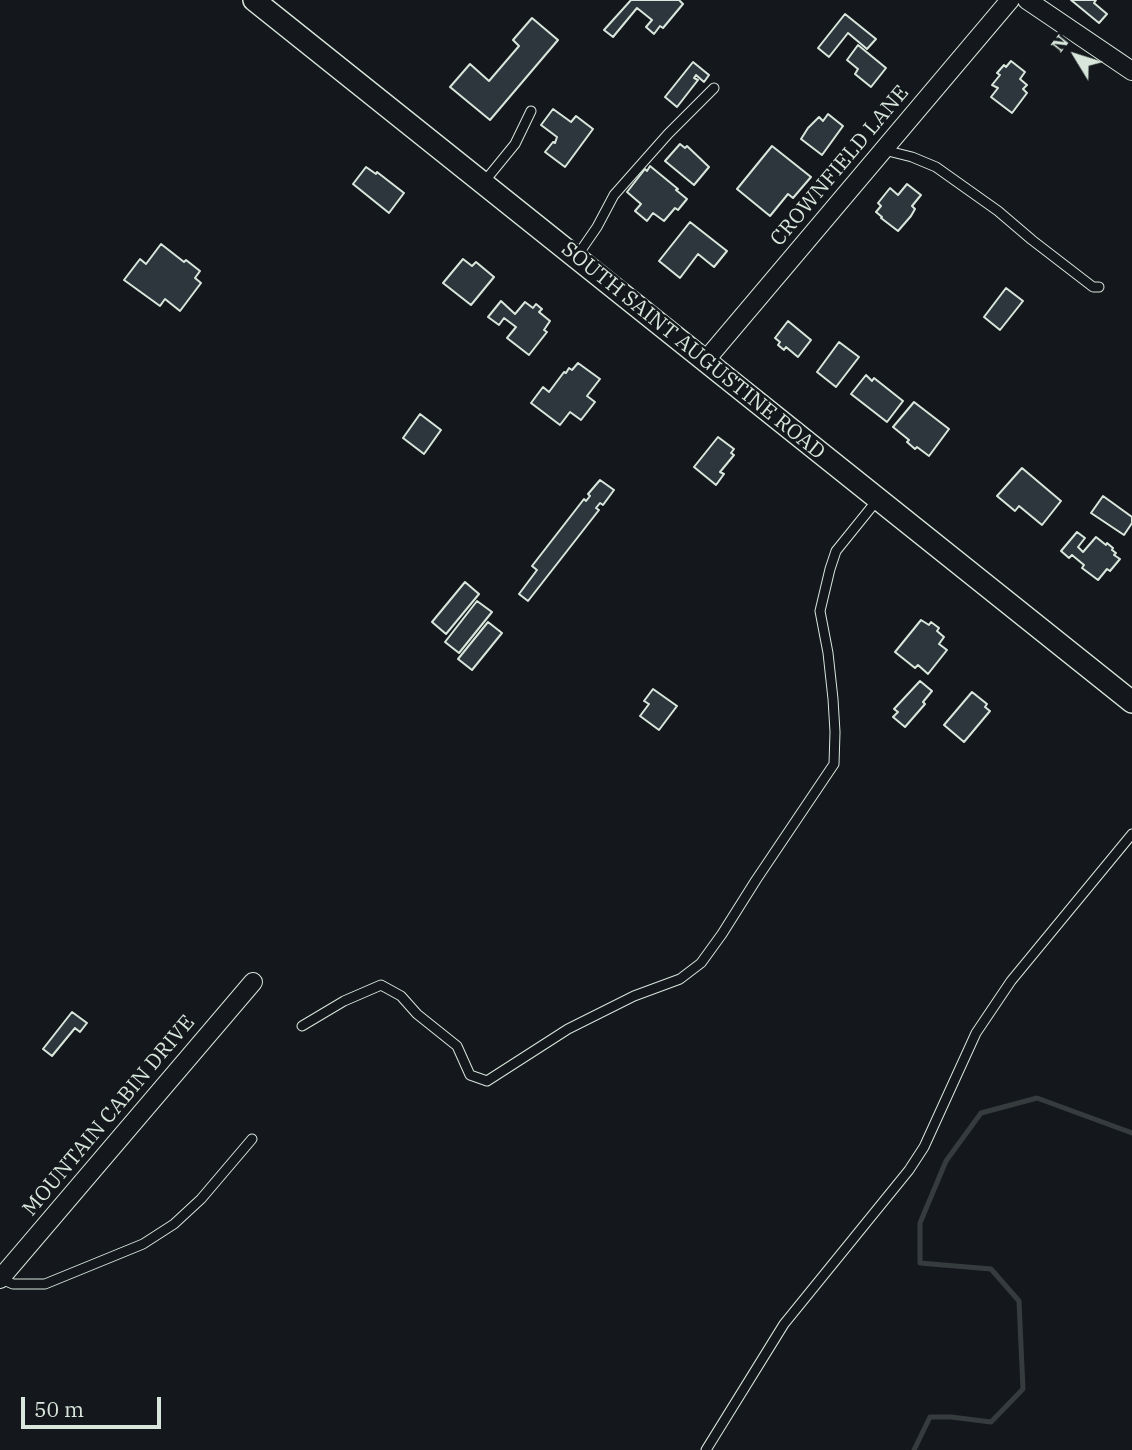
<!DOCTYPE html>
<html>
<head>
<meta charset="utf-8">
<style>
  body { margin:0 }
  #map { position:relative; width:1132px; height:1450px; overflow:hidden; background:#14181c; font-family:"IBM Plex Serif",serif }
  canvas { display:block }
  .north { position:absolute; left:1041px; top:21px; width:70px; height:70px; -webkit-text-stroke:5px #14181c; paint-order:stroke; rotate:308deg; font-size:19px; font-weight:700; line-height:28px; text-align:center; color:#d8e6dc }
  .north::after { content:''; display:block; margin:auto; width:24px; height:32px; background:#d8e6dc; clip-path:polygon(50% 0,100% 100%,50% 72%,0 100%) }
  .scale { position:absolute; left:21px; top:1397px; width:140px; height:32px; box-sizing:border-box; border:4px solid #d8e6dc; border-top:0; padding-left:9px; font-size:21px; line-height:24px; white-space:nowrap; color:#d8e6dc; -webkit-text-stroke:5px #14181c; paint-order:stroke }
</style>
</head>
<body>
<div id="map">
<canvas width="1132" height="1450"></canvas>
<div class="north">N</div>
<div class="scale">50 m</div>
</div>
<script>
const context = document.querySelector('canvas').getContext('2d');
context.lineJoin = 'round';
function strokePath(path, color, width, dash) { context.strokeStyle = color; context.lineWidth = width; context.lineCap = dash ? 'butt' : 'round'; context.setLineDash(dash || []); context.stroke(path); }
function fill(path, color) { context.fillStyle = color; context.fill(path, 'evenodd'); }
function drawText(font, color, halo, rows, align = 'center') {
  context.font = font + ' "IBM Plex Serif",serif'; context.lineWidth = 5; context.setLineDash([]); context.textBaseline = 'middle'; context.strokeStyle = halo; context.fillStyle = color; for (const [text, x, y, turn = 0] of rows) {
    context.save(); context.translate(x, y); context.rotate((+turn || 0) * Math.PI / 180); context.textAlign = isNaN(turn) ? turn : align; if (halo) context.strokeText(text, 0, 0); context.fillText(text, 0, 0); context.restore();
  }
}
strokePath(new Path2D(`
  M 914,1450 L 930,1417 L 951,1417 L 991,1422 L 1023,1389 L 1019,1301 L 991,1269 L 920,1263 L 920,1223 L 946,1161 L 981,1113 L 1037,1098 L 1132,1133`), '#363b3e', 5);
const building = new Path2D(`
  M 631,0 L 679,0 L 683,4 L 663,28 L 660,26 L 654,34 L 646,27 L 652,20 L 637,8 L 613,37 L 604,30 Z
  M 1071,0 L 1096,0 L 1094,3 L 1107,14 L 1099,23 Z
  M 845,14 L 876,39 L 867,49 L 848,33 L 829,57 L 818,48 Z
  M 532,18 L 558,40 L 490,120 L 450,87 L 470,64 L 489,81 L 519,46 L 513,40 Z
  M 858,45 L 886,68 L 871,87 L 855,74 L 858,69 L 847,60 Z
  M 1011,61 L 1025,72 L 1020,79 L 1027,85 L 1023,89 L 1027,93 L 1012,113 L 991,97 L 998,88 L 992,85 L 1000,75 L 997,73 L 1004,65 L 1006,67 Z
  M 693,62 L 709,75 L 704,82 L 696,75 L 694,78 L 698,80 L 677,107 L 665,97 Z
  M 553,109 L 571,122 L 576,116 L 593,129 L 565,167 L 545,152 L 553,142 L 555,143 L 557,137 L 541,125 Z
  M 828,114 L 843,126 L 822,155 L 801,139 L 808,128 L 819,117 L 823,121 Z
  M 680,144 L 685,148 L 687,146 L 709,167 L 694,185 L 665,161 Z
  M 772,146 L 811,177 L 793,198 L 788,194 L 770,216 L 737,189 Z
  M 650,166 L 678,189 L 676,190 L 687,199 L 678,210 L 675,208 L 664,221 L 653,213 L 647,221 L 635,211 L 641,204 L 627,192 L 645,169 L 647,171 Z
  M 366,167 L 376,174 L 377,172 L 404,193 L 389,213 L 353,184 Z
  M 907,184 L 921,195 L 912,206 L 915,209 L 911,216 L 898,231 L 881,218 L 882,217 L 876,212 L 881,206 L 878,203 L 890,188 L 898,195 Z
  M 690,222 L 727,251 L 714,267 L 698,254 L 680,278 L 659,261 Z
  M 161,244 L 184,262 L 186,260 L 200,271 L 195,278 L 201,283 L 180,311 L 165,299 L 160,306 L 124,280 L 140,259 L 146,264 Z
  M 463,259 L 472,266 L 476,262 L 494,277 L 471,305 L 443,283 Z
  M 1006,288 L 1023,301 L 1000,330 L 984,317 Z
  M 501,301 L 515,314 L 525,302 L 533,308 L 536,304 L 542,309 L 539,312 L 550,321 L 544,330 L 547,332 L 529,355 L 507,338 L 516,327 L 504,318 L 499,325 L 488,317 Z
  M 788,321 L 811,340 L 798,357 L 786,347 L 784,350 L 778,345 L 780,342 L 775,338 Z
  M 839,342 L 859,357 L 836,387 L 817,372 Z
  M 578,363 L 600,379 L 587,396 L 595,402 L 581,420 L 570,412 L 560,425 L 531,403 L 543,387 L 549,392 L 564,372 L 566,373 L 569,368 L 572,370 Z
  M 866,375 L 872,381 L 874,378 L 903,401 L 887,422 L 851,394 Z
  M 914,402 L 949,429 L 929,456 L 917,447 L 915,449 L 907,442 L 909,440 L 893,427 Z
  M 420,414 L 441,430 L 424,454 L 403,438 Z
  M 718,437 L 734,449 L 731,453 L 734,455 L 720,472 L 724,474 L 716,485 L 694,467 Z
  M 1022,468 L 1061,501 L 1042,525 L 1019,506 L 1015,511 L 997,496 Z
  M 600,480 L 614,490 L 603,505 L 600,503 L 596,508 L 599,510 L 528,601 L 519,594 L 537,570 L 532,566 L 584,499 L 586,501 L 590,496 L 588,494 Z
  M 1103,496 L 1132,517 L 1132,523 L 1124,535 L 1091,513 Z
  M 1077,532 L 1085,538 L 1078,547 L 1083,552 L 1096,537 L 1106,545 L 1107,543 L 1113,548 L 1112,550 L 1116,553 L 1114,555 L 1120,559 L 1110,571 L 1107,569 L 1098,580 L 1082,568 L 1084,565 L 1072,555 L 1069,558 L 1061,551 Z
  M 465,582 L 479,594 L 446,634 L 432,622 Z
  M 477,601 L 492,612 L 459,653 L 445,642 Z
  M 921,620 L 929,625 L 931,622 L 939,628 L 937,631 L 944,637 L 939,644 L 947,650 L 928,674 L 918,665 L 915,668 L 895,652 Z
  M 488,622 L 502,633 L 472,670 L 458,659 Z
  M 920,681 L 932,691 L 923,702 L 925,704 L 905,727 L 893,717 L 898,712 L 894,709 Z
  M 653,689 L 677,706 L 659,730 L 640,716 L 649,704 L 644,701 Z
  M 972,692 L 987,704 L 985,707 L 990,711 L 964,742 L 944,725 Z
  M 72,1012 L 87,1023 L 80,1032 L 75,1028 L 52,1056 L 43,1049 Z`);
fill(building, '#2c363c');
strokePath(building, '#d8e6dc', 2);
const service = new Path2D(`
  M 884,150 L 912,157 L 936,167 L 998,211 L 1032,240 L 1093,287 L 1099,287
  M 484,182 L 515,144 L 531,111
  M 577,256 L 597,227 L 614,195 L 668,134 L 714,88
  M 302,1026 L 344,1001 L 381,985 L 401,996 L 417,1014 L 457,1046 L 470,1075 L 487,1081 L 568,1029 L 634,996 L 680,979 L 701,963 L 722,934 L 756,880 L 834,764 L 835,732 L 833,699 L 828,653 L 820,611 L 830,569 L 836,551 L 878,499
  M 1,1279 L 13,1284 L 45,1284 L 143,1244 L 174,1224 L 201,1199 L 252,1139
  M 706,1450 L 784,1324 L 909,1170 L 924,1147 L 976,1033 L 1011,981 L 1132,834`);
const minor = new Path2D(`
  M 1027,0 L 1132,71
  M 705,361 L 1010,0
  M 0,1279 L 253,982`);
const tertiary = new Path2D(`
  M 254,0 L 1132,702`);
strokePath(service, '#d8e6dc', 11);
strokePath(minor, '#d8e6dc', 20);
strokePath(tertiary, '#d8e6dc', 24);
strokePath(service, '#14181c', 9);
strokePath(minor, '#14181c', 18);
strokePath(tertiary, '#14181c', 21);
drawText('21px', '#d8e6dc', '#14181c', [
  ["CROWNFIELD LANE",840,166,-50],
  ["SOUTH SAINT AUGUSTINE ROAD",693,351,39],
  ["MOUNTAIN CABIN DRIVE",109,1116,-50]
]);
</script>
</body>
</html>
